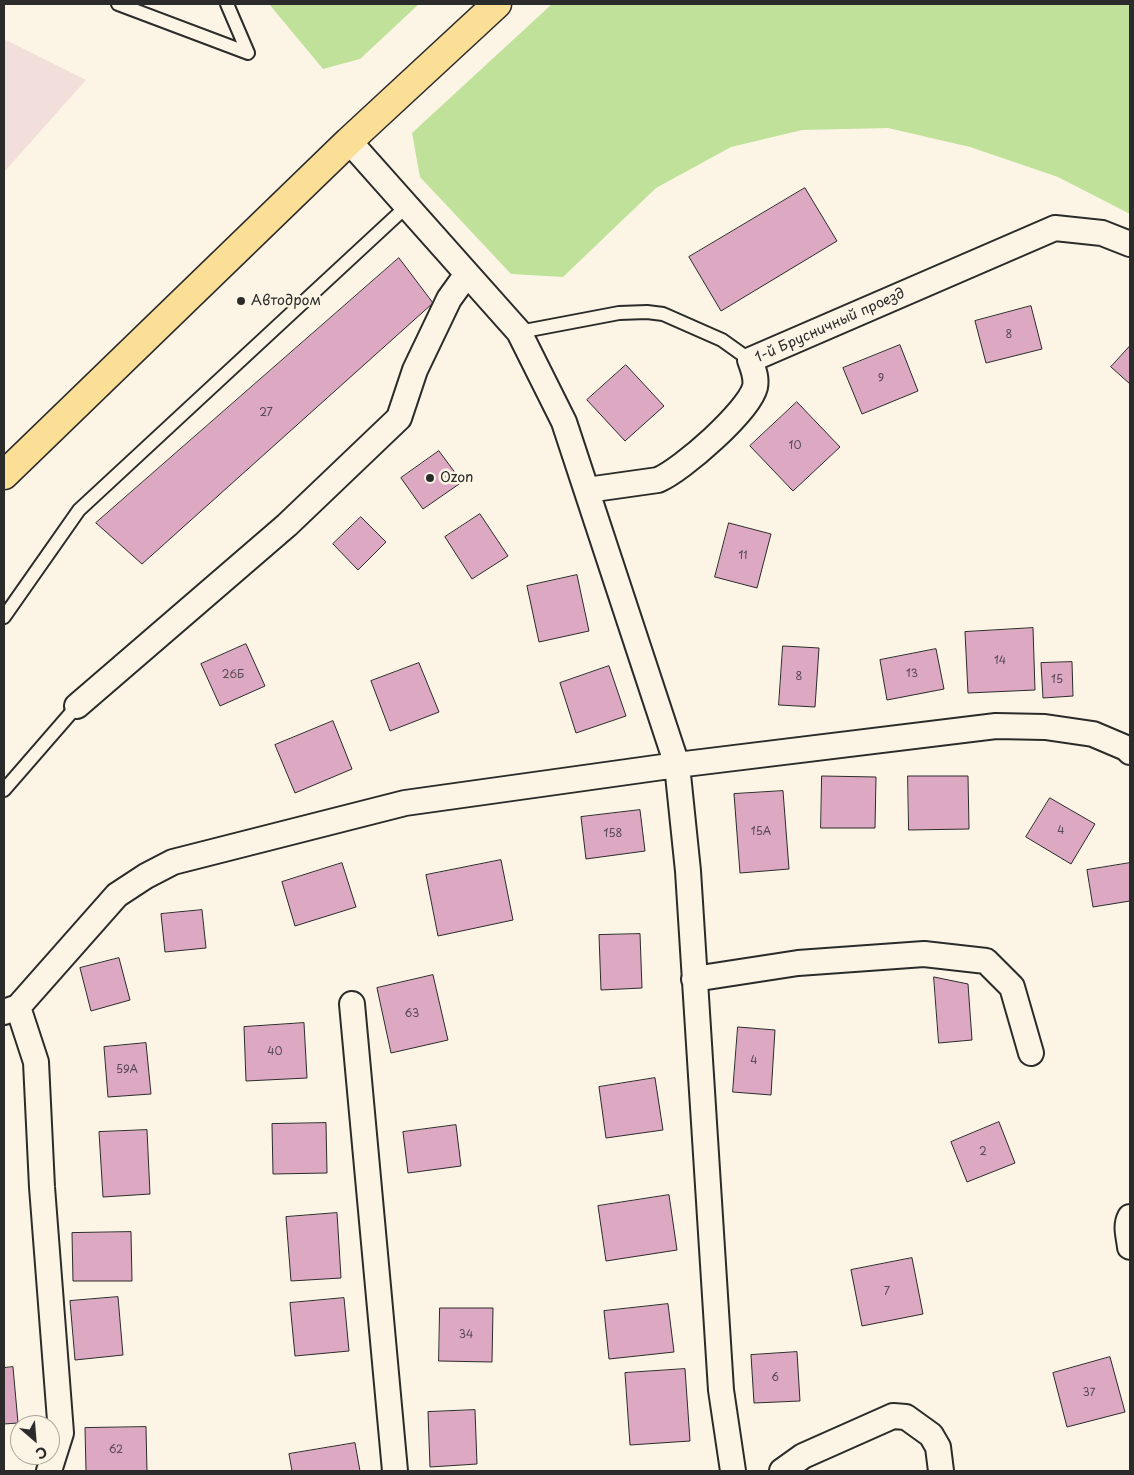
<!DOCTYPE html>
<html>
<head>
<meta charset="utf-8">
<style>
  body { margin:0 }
  #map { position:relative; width:1134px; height:1475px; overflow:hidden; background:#fcf5e5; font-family:"Playpen Sans",sans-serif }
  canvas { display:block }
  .frame { position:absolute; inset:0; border:5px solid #2b2b2b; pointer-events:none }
  .north { position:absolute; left:10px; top:1415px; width:50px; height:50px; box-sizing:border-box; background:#fcf5e5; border:1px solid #a8a49b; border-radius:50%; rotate:153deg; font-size:14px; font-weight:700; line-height:20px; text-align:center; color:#2b2b2b }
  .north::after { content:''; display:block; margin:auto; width:18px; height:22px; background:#2b2b2b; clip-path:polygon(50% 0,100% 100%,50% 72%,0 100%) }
</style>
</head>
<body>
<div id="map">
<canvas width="1134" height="1475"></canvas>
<div class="frame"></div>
<div class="north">С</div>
</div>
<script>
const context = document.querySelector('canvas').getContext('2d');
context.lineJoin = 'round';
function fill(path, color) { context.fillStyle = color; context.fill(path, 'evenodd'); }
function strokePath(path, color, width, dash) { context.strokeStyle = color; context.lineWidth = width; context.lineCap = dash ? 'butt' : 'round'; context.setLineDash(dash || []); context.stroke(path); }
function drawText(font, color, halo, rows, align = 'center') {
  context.font = font + ' "Playpen Sans",sans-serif'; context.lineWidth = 5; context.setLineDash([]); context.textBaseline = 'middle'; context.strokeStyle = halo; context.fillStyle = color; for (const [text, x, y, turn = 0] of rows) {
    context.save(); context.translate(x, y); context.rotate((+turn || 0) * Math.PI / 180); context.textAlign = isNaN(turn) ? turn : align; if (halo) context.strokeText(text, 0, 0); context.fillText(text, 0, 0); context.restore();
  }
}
fill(new Path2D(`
  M 4,39 L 86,80 L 4,172 Z`), '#f2deda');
fill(new Path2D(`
  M 269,4 L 268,4 L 419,4 L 360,59 L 323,69 Z
  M 552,4 L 1130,4 L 1130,214 L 1058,177 L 970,147 L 888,128 L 802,130 L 731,147 L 656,188 L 563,277 L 511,274 L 420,177 L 412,133 Z`), '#bfe19a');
const building = new Path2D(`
  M 805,188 L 837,241 L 721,311 L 689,257 Z
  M 399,258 L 433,303 L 142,564 L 96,523 Z
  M 1031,306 L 1042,349 L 986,363 L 975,321 Z
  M 900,345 L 918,391 L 862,414 L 843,368 Z
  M 1130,346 L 1130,384 L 1111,367 Z
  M 626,365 L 664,406 L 625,441 L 587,400 Z
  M 797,402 L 840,447 L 793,491 L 750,446 Z
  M 439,451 L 462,482 L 423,509 L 401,478 Z
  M 480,514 L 508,556 L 472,579 L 445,537 Z
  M 361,517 L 386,542 L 358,570 L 333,544 Z
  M 729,523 L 771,534 L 757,588 L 715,577 Z
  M 577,575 L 589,631 L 539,642 L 527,586 Z
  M 1033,628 L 1035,690 L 968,693 L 965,632 Z
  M 246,644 L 265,686 L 220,706 L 201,664 Z
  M 783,646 L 819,648 L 815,707 L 779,705 Z
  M 936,649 L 944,689 L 887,700 L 880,660 Z
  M 1072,662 L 1073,696 L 1043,698 L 1041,663 Z
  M 419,663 L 439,712 L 390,731 L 371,681 Z
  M 609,666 L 626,716 L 576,733 L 560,683 Z
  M 333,721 L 352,769 L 295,793 L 275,745 Z
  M 822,776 L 876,777 L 875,828 L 821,828 Z
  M 908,776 L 968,776 L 969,829 L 909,830 Z
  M 783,791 L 789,869 L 740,873 L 734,794 Z
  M 1050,798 L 1095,824 L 1071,864 L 1026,837 Z
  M 640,810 L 645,851 L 586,859 L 581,817 Z
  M 501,860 L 513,920 L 438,936 L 426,875 Z
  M 342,863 L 356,907 L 295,926 L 282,882 Z
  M 1130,863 L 1130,901 L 1093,907 L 1087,870 Z
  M 202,910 L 206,948 L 165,952 L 161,914 Z
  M 640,934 L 642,988 L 601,990 L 599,935 Z
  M 119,958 L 130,1000 L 91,1011 L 80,968 Z
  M 433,975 L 448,1040 L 391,1053 L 377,988 Z
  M 934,977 L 968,984 L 972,1040 L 939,1043 Z
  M 304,1023 L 307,1078 L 246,1081 L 244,1027 Z
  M 738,1027 L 775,1030 L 771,1095 L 733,1092 Z
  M 146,1043 L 151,1094 L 108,1097 L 104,1047 Z
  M 655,1078 L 663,1130 L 606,1138 L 599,1087 Z
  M 999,1122 L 1015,1163 L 967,1182 L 951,1142 Z
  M 326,1123 L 327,1173 L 273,1174 L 272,1124 Z
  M 456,1125 L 461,1166 L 408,1173 L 403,1132 Z
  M 147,1130 L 150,1194 L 103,1197 L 99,1132 Z
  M 669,1195 L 677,1250 L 606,1261 L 598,1206 Z
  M 337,1213 L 341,1278 L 291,1281 L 286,1217 Z
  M 131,1232 L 132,1281 L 73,1281 L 72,1233 Z
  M 912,1258 L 923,1314 L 862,1326 L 851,1270 Z
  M 118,1297 L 123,1355 L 75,1360 L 70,1301 Z
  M 344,1298 L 349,1351 L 295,1356 L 290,1303 Z
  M 668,1304 L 674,1352 L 609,1359 L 604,1311 Z
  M 440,1308 L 493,1308 L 492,1362 L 439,1361 Z
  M 797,1352 L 800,1401 L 754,1403 L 751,1355 Z
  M 1110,1357 L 1125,1412 L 1067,1427 L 1053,1373 Z
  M 13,1367 L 18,1423 L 4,1424 L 4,1368 Z
  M 685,1369 L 690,1441 L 630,1445 L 625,1373 Z
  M 475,1410 L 477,1464 L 430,1467 L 428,1412 Z
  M 146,1427 L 147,1471 L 86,1471 L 85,1428 Z
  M 355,1443 L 360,1471 L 292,1471 L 289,1454 Z`);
fill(building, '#dca8c2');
strokePath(building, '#2b2b2b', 1);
const lane = new Path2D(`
  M 118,4 L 248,53 L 227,4
  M 519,332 L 619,313 L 647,312 L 663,314 L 722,340 L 750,360
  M 4,617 L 79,510 L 407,206
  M 4,790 L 77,706`);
const street = new Path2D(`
  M 349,141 L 519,332 L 564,422 L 677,765 L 688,871 L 721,1390 L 733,1471
  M 587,490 L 658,480 C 682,470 749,411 755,387 C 757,377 753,369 750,360 L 1055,228 L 1102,233 L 1130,244
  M 77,706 L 287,525 L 399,418 L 415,370 L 449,299 L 467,274
  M 694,979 L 798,963 L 924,954 L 986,961 L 1012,987 L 1031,1053
  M 352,1004 L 395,1471
  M 18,1007 L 36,1062 L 42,1187 L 61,1433 L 49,1471
  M 4,1012 L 18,1007 L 117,895 L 146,876 L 173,862 L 405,803 L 677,765 L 996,726 L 1045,727 L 1093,734 L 1126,748 L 1130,752
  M 1130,1217 C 1125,1226 1129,1237 1130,1247
  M 782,1471 L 803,1456 L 893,1416 L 906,1417 L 931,1435 L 938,1447 L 941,1471`);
const primary = new Path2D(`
  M 4,475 L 349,141 L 497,4`);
strokePath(lane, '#2b2b2b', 16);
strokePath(street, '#2b2b2b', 28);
strokePath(primary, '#2b2b2b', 31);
strokePath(lane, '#fcf5e5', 12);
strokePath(street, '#fcf5e5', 24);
strokePath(primary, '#fbdf96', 28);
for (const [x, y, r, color] of [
  [241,301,5,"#2b2b2b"],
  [430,478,5,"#2b2b2b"]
]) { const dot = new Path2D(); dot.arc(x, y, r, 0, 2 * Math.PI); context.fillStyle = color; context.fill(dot); strokePath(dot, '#fcf5e5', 2); }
drawText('11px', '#574a51', null, [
  ["8",1009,335],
  ["9",881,379],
  ["27",266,413],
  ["10",795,446],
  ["11",743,556],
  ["14",1000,661],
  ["13",912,674],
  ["26Б",233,675],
  ["8",799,677],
  ["15",1057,680],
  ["4",1061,831],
  ["15А",761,832],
  ["158",613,834],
  ["63",412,1014],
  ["40",275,1052],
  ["4",754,1061],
  ["59А",127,1070],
  ["2",983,1152],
  ["7",887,1292],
  ["34",466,1335],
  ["6",775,1378],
  ["37",1089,1393],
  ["62",116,1450]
]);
drawText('14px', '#2b2b2b', '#fcf5e5', [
  ["Автодром",251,301],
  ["Ozon",440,478]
], 'left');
drawText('14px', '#2b2b2b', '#fcf5e5', [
  ["1-й Брусничный проезд",830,326,-24]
]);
</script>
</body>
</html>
